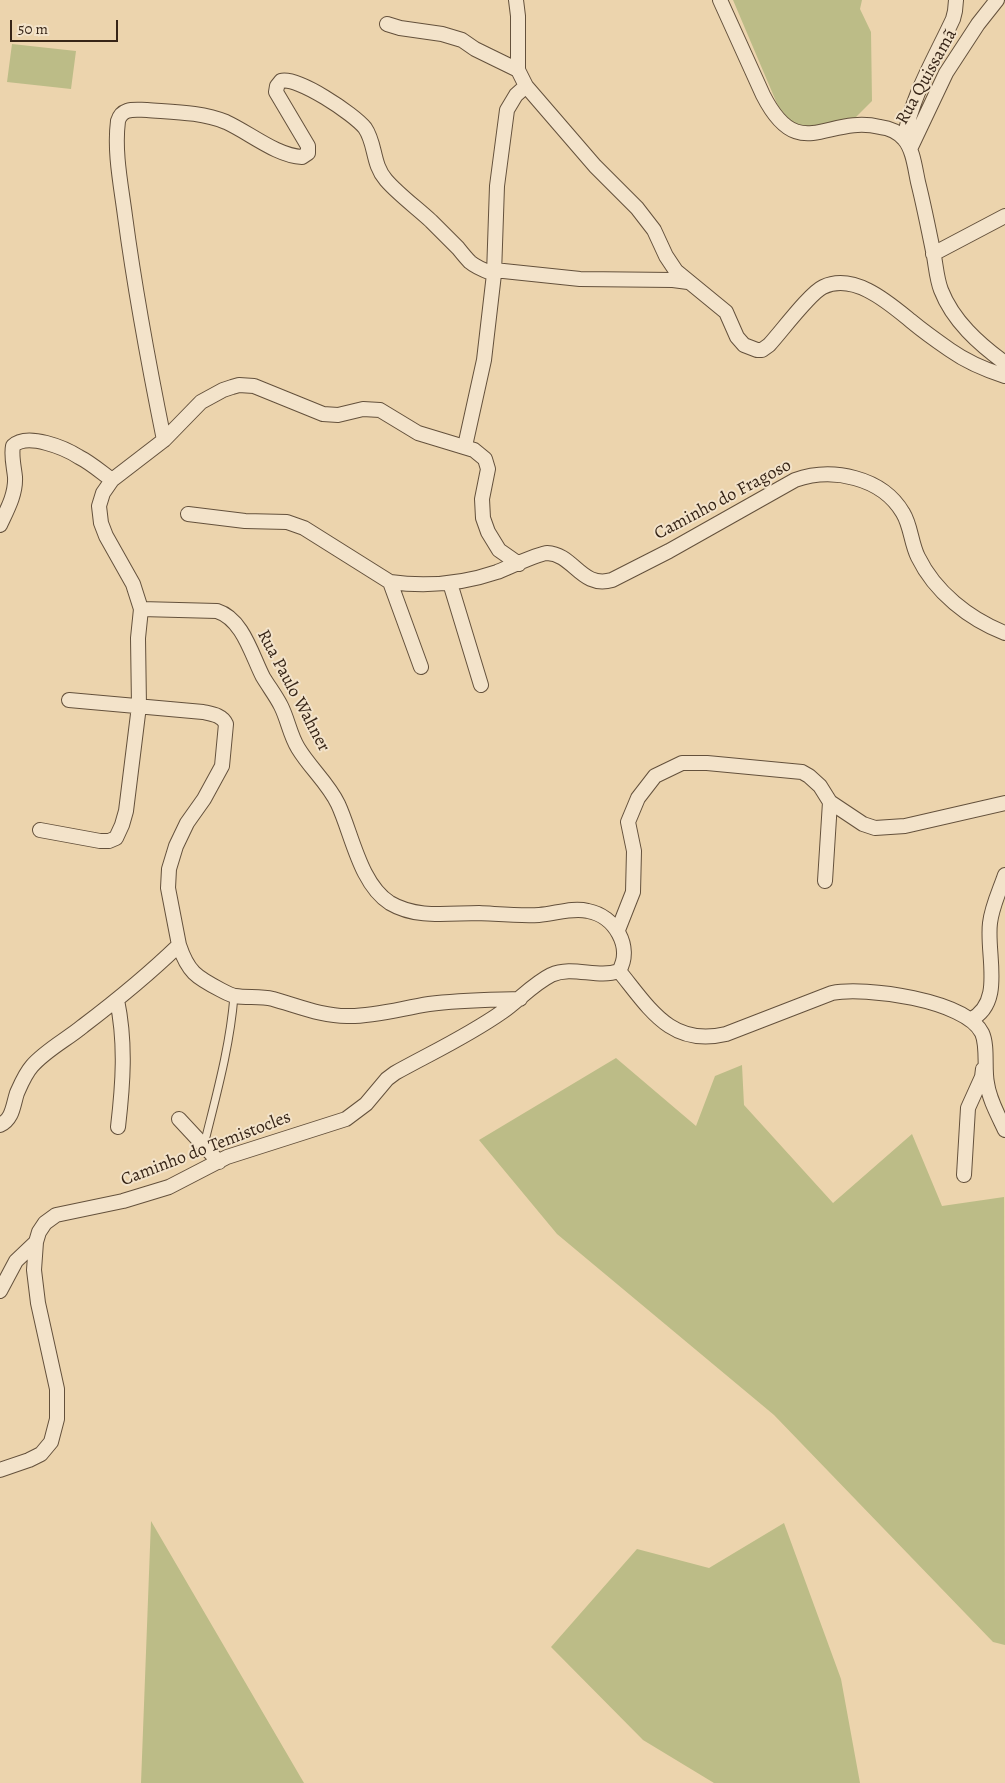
<!DOCTYPE html>
<html>
<head>
<meta charset="utf-8">
<style>
  body { margin:0 }
  #map { position:relative; width:1005px; height:1783px; overflow:hidden; background:#ecd4ad; font-family:Alegreya,serif }
  canvas { display:block }
  .scale { position:absolute; left:10px; top:20px; width:108px; height:22px; box-sizing:border-box; border:2px solid #372517; border-top:0; padding-left:6px; font-size:15px; line-height:18px; white-space:nowrap; color:#372517; -webkit-text-stroke:4px #f3e3ca; paint-order:stroke }
</style>
</head>
<body>
<div id="map">
<canvas width="1005" height="1783"></canvas>
<div class="scale">50 m</div>
</div>
<script>
const context = document.querySelector('canvas').getContext('2d');
context.lineJoin = 'round';
function fill(path, color) { context.fillStyle = color; context.fill(path, 'evenodd'); }
function strokePath(path, color, width, dash) { context.strokeStyle = color; context.lineWidth = width; context.lineCap = dash ? 'butt' : 'round'; context.setLineDash(dash || []); context.stroke(path); }
function drawText(font, color, halo, rows, align = 'center') {
  context.font = font + ' Alegreya,serif'; context.lineWidth = 4; context.setLineDash([]); context.textBaseline = 'middle'; context.strokeStyle = halo; context.fillStyle = color; for (const [text, x, y, turn = 0] of rows) {
    context.save(); context.translate(x, y); context.rotate((+turn || 0) * Math.PI / 180); context.textAlign = isNaN(turn) ? turn : align; if (halo) context.strokeText(text, 0, 0); context.fillText(text, 0, 0); context.restore();
  }
}
fill(new Path2D(`
  M 733,0 L 862,0 L 860,9 L 871,32 L 872,101 L 851,122 L 805,139 L 778,106 Z
  M 12,44 L 76,51 L 71,89 L 7,82 Z
  M 616,1058 L 696,1126 L 715,1076 L 742,1065 L 744,1105 L 833,1203 L 912,1134 L 942,1206 L 1004,1197 L 1005,1645 L 993,1642 L 774,1415 L 557,1234 L 479,1140 Z
  M 151,1521 L 304,1783 L 141,1783 Z
  M 784,1523 L 841,1679 L 860,1783 L 714,1783 L 643,1740 L 551,1647 L 637,1549 L 709,1568 Z`), '#bcbc87');
const lane = new Path2D(`
  M 204,1145 C 216,1096 230,1047 234,996`);
const street = new Path2D(`
  M 516,0 L 518,16 L 518,70 L 526,86 L 595,166 L 637,208 L 654,230 L 666,256 L 676,271 L 726,312 L 737,337 L 744,345 L 757,350 L 762,350 L 769,345 C 781,332 810,293 823,287 C 854,272 889,303 911,321 C 923,331 937,341 950,350 C 967,362 986,370 1005,376
  M 720,0 L 763,95 C 799,166 827,114 880,127 C 889,128 898,132 904,139 C 913,149 915,168 918,182 C 924,206 929,231 934,256 C 936,267 937,280 941,290 C 953,321 979,344 1005,363
  M 387,24 L 400,28 L 442,34 L 462,40 L 475,49 L 518,70
  M 904,139 C 913,93 934,60 953,19 L 955,11 L 956,0
  M 910,149 L 946,73 L 978,24 L 997,0
  M 933,254 L 1005,216
  M 494,270 L 580,279 L 673,280 L 688,282
  M 164,440 C 149,366 135,291 125,216 C 121,185 114,152 118,121 C 122,107 135,110 147,110 C 173,112 202,112 226,122 C 250,133 277,156 302,157 L 308,153 L 308,146 L 276,92 L 277,86 L 281,81 C 297,76 354,114 365,128 C 376,144 372,164 386,180 C 398,194 417,208 431,221 C 440,230 449,239 458,248 C 462,253 466,258 470,262 C 477,268 486,271 494,274
  M 465,446 L 484,360 L 494,274 L 497,186 L 507,110 L 516,95 L 526,86
  M 188,514 L 245,521 L 287,522 L 304,528 L 390,582 L 421,667
  M 0,525 C 7,510 16,494 15,477 C 14,467 11,456 13,446 C 27,432 65,448 79,457 C 91,463 101,472 112,480
  M 390,582 C 426,587 462,584 497,572 C 507,568 540,553 547,553 C 574,554 581,589 612,580 L 669,551 L 795,480 C 832,467 882,477 903,513 C 911,526 911,543 918,557 C 935,592 969,619 1005,633
  M 450,583 L 481,685
  M 141,609 L 217,611 C 243,619 252,656 263,677 C 269,687 276,696 281,706 C 288,720 290,735 298,748 C 310,768 328,783 338,804 C 352,834 360,884 390,903 C 417,919 449,913 479,913 C 499,914 519,916 539,915 C 555,914 572,907 588,911 C 615,916 633,947 619,971
  M 40,830 L 100,841 L 109,841 L 116,838 L 122,825 L 126,811 L 139,706 L 138,638 L 141,609 L 133,584 L 106,536 L 101,523 L 99,506 L 103,493 L 112,480 L 164,440 L 201,402 L 223,390 L 232,387 L 239,385 L 254,386 L 323,414 L 338,415 L 363,409 L 380,410 L 418,433 L 474,450 L 485,459 L 488,469 L 482,499 L 483,518 L 488,532 L 499,550 L 519,564
  M 825,881 L 830,802
  M 618,930 L 633,892 L 634,851 L 628,822 L 638,798 L 655,776 L 682,763 L 707,763 L 802,772 L 809,776 L 820,786 L 830,802 L 863,824 L 875,828 L 905,826 L 1005,803
  M 179,945 C 188,972 196,977 221,990 C 225,992 230,995 235,996 C 247,998 260,996 273,999 C 298,1006 324,1017 350,1016 C 376,1016 403,1008 429,1004 C 459,1000 489,1000 520,999
  M 619,971 C 650,1009 671,1047 726,1034 L 832,993 C 864,986 966,1000 982,1033 C 988,1046 984,1069 987,1083 C 989,1099 998,1115 1005,1130
  M 117,1000 C 126,1043 123,1084 118,1127
  M 970,1020 C 1005,1003 986,955 990,923 C 992,906 1000,890 1005,875
  M 179,1119 L 219,1162
  M 0,1125 C 13,1119 13,1105 17,1093 C 21,1084 25,1074 32,1066 C 46,1050 66,1040 83,1026 C 116,1001 149,974 179,945 L 168,888 L 169,869 L 176,846 L 187,823 L 204,799 L 222,766 L 226,724 C 222,715 212,714 203,712 L 69,700
  M 964,1175 L 968,1108 L 982,1077 L 983,1069
  M 0,1291 L 16,1261 L 36,1242
  M 0,1470 L 29,1460 L 41,1454 L 51,1442 L 57,1419 L 57,1389 L 38,1303 L 34,1270 L 36,1242 L 39,1232 L 45,1223 L 56,1215 L 123,1201 L 169,1187 L 227,1157 L 346,1119 L 366,1104 L 387,1079 L 395,1073 C 431,1053 468,1036 502,1012 C 518,1001 533,984 551,975 C 573,965 597,979 619,971`);
strokePath(lane, '#64513c', 9);
strokePath(street, '#64513c', 16);
strokePath(lane, '#f3e3ca', 7);
strokePath(street, '#f3e3ca', 14);
drawText('18px', '#372517', '#f3e3ca', [
  ["Rua Quissamã",927,77,-61],
  ["Caminho do Fragoso",723,500,-28],
  ["Rua Paulo Wahner",293,691,62],
  ["Caminho do Temistocles",206,1149,-21]
]);
</script>
</body>
</html>
